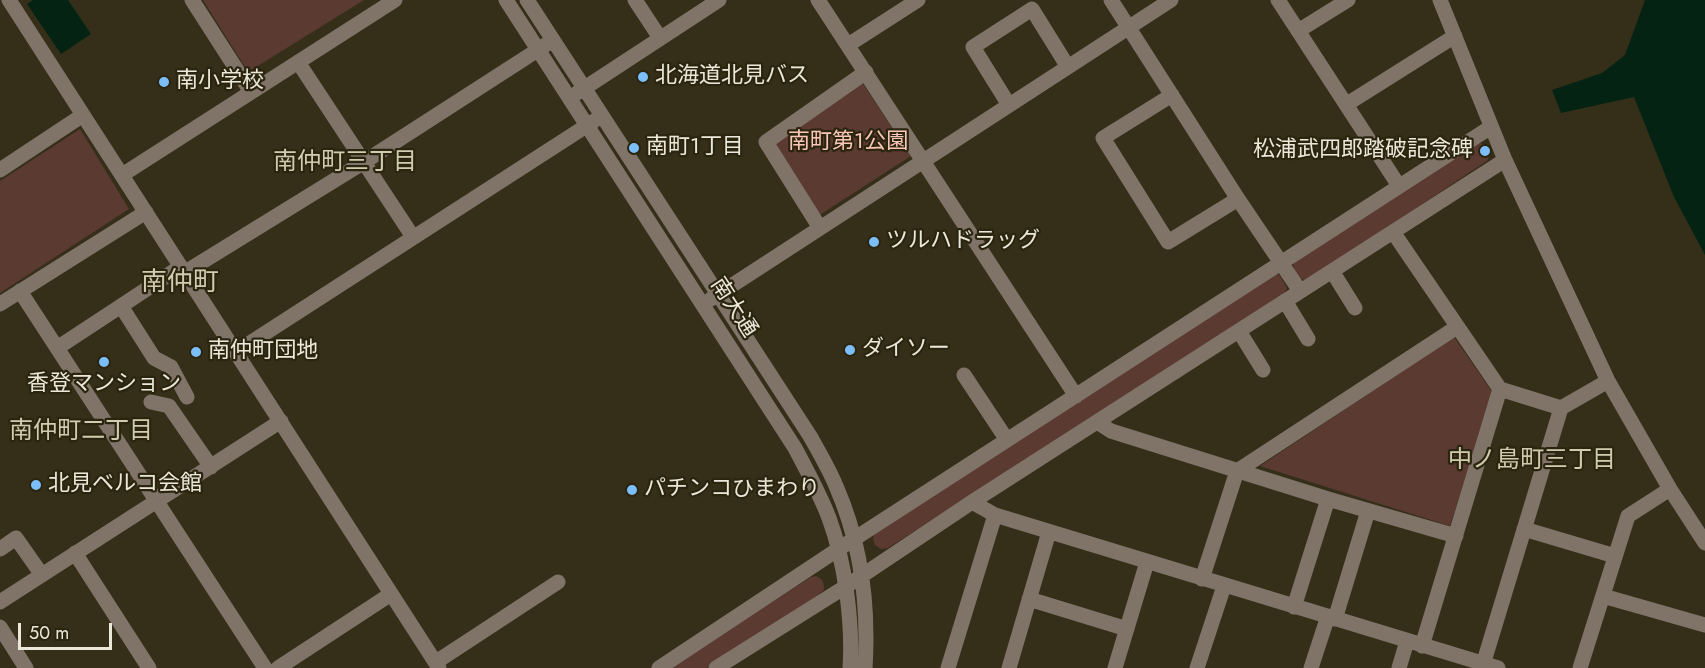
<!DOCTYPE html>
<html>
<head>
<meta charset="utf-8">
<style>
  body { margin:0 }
  #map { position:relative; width:1705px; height:668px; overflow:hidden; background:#352f19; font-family:Jost,sans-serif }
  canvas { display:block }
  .scale { position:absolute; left:18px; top:623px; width:94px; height:27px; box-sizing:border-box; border:3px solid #ebe8da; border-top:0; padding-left:8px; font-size:18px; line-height:21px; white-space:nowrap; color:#ebe8da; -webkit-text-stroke:4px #2b250f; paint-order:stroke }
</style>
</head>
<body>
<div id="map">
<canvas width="1705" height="668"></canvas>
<div class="scale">50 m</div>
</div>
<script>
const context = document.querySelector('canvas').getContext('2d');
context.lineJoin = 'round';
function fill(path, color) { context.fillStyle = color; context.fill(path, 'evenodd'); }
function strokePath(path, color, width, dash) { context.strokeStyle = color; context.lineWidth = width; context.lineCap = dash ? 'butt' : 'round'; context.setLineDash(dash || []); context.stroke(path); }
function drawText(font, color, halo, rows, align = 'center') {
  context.font = font + ' Jost,"Noto Sans JP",sans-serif'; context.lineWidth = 4.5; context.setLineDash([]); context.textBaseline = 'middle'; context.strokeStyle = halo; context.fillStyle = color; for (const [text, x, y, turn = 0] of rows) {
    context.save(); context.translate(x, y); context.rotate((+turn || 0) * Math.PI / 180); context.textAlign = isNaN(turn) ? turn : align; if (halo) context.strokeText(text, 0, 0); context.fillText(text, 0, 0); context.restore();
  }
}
fill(new Path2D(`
  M 203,0 L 364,0 L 248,72 Z
  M 861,81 L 911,156 L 818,216 L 771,142 Z
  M 80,129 L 129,209 L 0,293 L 0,181 Z
  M 1481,143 L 1489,150 L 1488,160 L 1309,280 C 1299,281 1291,272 1294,262 L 1475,144 Z
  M 1276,273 L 1280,276 L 1287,288 L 1283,296 L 888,548 L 881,549 L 875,545 L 873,539 L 875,532 Z
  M 1454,337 L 1493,393 L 1450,526 L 1260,466 Z
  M 816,576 C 823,579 824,582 824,590 L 817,596 L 706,668 L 668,668 L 811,577 Z`), '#5a3a31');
fill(new Path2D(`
  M 33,0 L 68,0 L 91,34 L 61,54 L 27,4 Z
  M 1645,0 L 1705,0 L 1705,255 L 1674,197 L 1634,97 L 1561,113 L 1552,90 L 1602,73 L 1625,55 Z`), '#042313');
strokePath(new Path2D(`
  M 9,0 L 439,668
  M 192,0 L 251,92
  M 506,0 L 795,448 C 807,471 820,494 829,518 C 845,561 853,623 850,668
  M 527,0 L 810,436 C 819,452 829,469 836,486 C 861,543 869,606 865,668
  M 635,0 L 660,38
  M 818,0 L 1076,396
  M 1111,0 L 1238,199 L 1300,291
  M 1278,0 L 1399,186
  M 1440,0 L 1505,160 L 1608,381 L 1670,489 L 1705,543
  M 1298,31 L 1348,0
  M 848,45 L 918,0
  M 298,62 L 413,237
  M 577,93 L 719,0
  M 1172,95 L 1103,138 L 1168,242 L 1238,199
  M 1347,104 L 1455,36
  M 1009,105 L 973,47 L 1032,9 L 1068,67
  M 0,170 L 83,115
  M 122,175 L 395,0
  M 820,228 L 766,142 L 866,72
  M 1393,232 L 1500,389 L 1561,408 L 1608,381
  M 180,267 L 121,306 L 154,358 L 171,367 L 187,397
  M 1332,271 L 1355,308
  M 184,273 L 364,162 L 547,44
  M 20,291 L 265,668
  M 711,299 L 1171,0
  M 1285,301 L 1308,339
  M 0,304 L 146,212
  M 1239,331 L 1263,370
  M 57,348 L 121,306
  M 236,352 L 594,121
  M 964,375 L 1007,440
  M 151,402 L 169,406 L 211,467
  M 1097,422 L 1111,431 L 1328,499 L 1456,536
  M 972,502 L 995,515 L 1498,668
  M 1524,529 L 1615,556
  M 0,549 L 16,538 L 42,575
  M 75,553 L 149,668
  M 1202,579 L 1237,471 L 1457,327
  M 1603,596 L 1705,625
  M 1029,599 L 1127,629
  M 0,602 L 281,421
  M 1294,607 L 1328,499
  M 1335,619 L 1368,511
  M 0,627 L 26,668
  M 1422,646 L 1500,389
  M 436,662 L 558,582
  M 278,668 L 391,594
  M 659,668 L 837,550 L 1491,127
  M 716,668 L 845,587 L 972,502 L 1505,160
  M 948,668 L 995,515
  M 1009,668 L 1049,532
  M 1115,668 L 1147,562
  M 1197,668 L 1224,586
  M 1311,668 L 1328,616
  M 1399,668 L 1407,641
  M 1482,668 L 1561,408
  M 1580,668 L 1628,516 L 1670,489`), '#807469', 15);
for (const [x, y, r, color] of [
  [643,77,6,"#7cbef9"],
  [164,82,6,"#7cbef9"],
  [634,148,6,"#7cbef9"],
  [1485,151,6,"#7cbef9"],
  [874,242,6,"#7cbef9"],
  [850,350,6,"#7cbef9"],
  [196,352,6,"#7cbef9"],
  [104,362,6,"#7cbef9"],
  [36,485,6,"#7cbef9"],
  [632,490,6,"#7cbef9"]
]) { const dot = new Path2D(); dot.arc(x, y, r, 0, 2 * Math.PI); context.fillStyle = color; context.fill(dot); strokePath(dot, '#2b250f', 2); }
drawText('22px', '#ebe8da', '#2b250f', [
  ["北海道北見バス",655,77],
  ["南小学校",176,82],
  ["南町1丁目",646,148],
  ["松浦武四郎踏破記念碑",1473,151,"right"],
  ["ツルハドラッグ",886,242],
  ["ダイソー",862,350],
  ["南仲町団地",208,352],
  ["香登マンション",104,385,"center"],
  ["北見ベルコ会館",48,485],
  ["パチンコひまわり",644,490]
], 'left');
drawText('22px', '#fac6b7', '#2b250f', [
  ["南町第1公園",848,143]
]);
drawText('22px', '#ebe8da', '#2b250f', [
  ["南大通",733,308,57]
]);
drawText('24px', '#d1cbaf', '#2b250f', [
  ["南仲町三丁目",345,163],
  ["南仲町二丁目",81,432],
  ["中ノ島町三丁目",1532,461]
]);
drawText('26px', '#d1cbaf', '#2b250f', [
  ["南仲町",180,284]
]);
</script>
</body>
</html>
